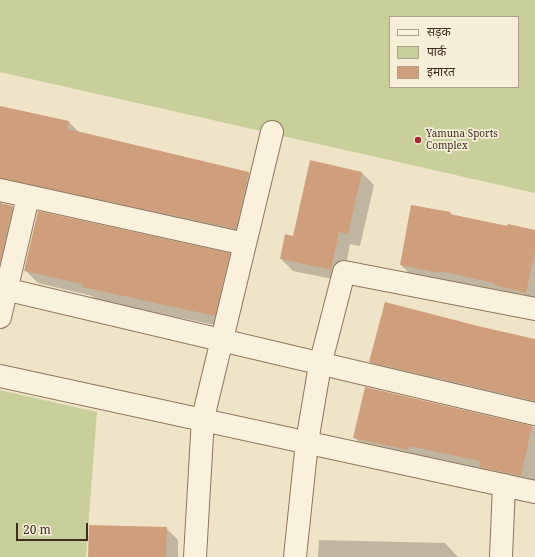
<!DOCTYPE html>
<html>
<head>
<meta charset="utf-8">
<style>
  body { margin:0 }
  #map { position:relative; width:535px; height:557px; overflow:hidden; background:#f0e4c8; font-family:"Noto Serif","Noto Sans Devanagari",serif }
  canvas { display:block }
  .legend { position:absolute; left:389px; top:16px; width:130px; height:72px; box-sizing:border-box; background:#f7eed8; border:1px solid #ada18e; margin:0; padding:5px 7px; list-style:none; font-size:12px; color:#3d2e20 }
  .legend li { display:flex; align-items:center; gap:8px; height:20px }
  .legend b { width:20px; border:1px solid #ada18e }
  .scale { position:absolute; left:16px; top:523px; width:72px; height:18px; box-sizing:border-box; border:2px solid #3d2e20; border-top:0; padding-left:5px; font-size:12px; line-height:14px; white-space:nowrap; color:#3d2e20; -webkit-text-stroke:3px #f7eed8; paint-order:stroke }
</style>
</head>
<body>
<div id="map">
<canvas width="535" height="557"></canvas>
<ul class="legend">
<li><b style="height:5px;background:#faf1dc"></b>सड़क</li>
<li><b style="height:11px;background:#c9cf9b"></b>पार्क</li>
<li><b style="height:11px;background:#cf9f7d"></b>इमारत</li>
</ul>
<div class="scale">20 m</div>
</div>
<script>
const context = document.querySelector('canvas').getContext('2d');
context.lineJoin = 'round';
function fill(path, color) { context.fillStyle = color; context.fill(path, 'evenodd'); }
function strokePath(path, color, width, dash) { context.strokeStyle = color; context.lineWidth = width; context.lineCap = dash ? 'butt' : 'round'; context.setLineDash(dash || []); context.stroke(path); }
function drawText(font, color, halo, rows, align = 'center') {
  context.font = font + ' "Noto Serif",serif'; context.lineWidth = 3.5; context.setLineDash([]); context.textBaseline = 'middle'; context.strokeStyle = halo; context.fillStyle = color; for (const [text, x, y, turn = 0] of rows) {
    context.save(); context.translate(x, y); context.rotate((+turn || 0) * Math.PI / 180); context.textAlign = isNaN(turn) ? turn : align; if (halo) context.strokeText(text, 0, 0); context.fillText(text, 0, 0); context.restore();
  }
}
fill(new Path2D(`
  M 0,0 L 535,0 L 535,193 L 0,72 ZM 390,17 L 518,17 L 518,87 L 390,87 Z
  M 0,390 L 97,412 L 86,557 L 0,557 Z`), '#c9cf9b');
fill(new Path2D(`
  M 0,107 L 69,122 L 80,133 L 249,173 L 262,186 L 249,242 L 1,200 L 1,204 L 13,207 L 26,220 L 0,277 Z
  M 311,162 L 362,173 L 374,185 L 360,246 L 350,244 L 343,281 L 293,271 L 281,259 L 285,235 L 293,237 Z
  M 450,213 L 454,216 L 535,231 L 535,303 L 503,293 L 451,281 L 450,283 L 412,276 L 401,265 Z
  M 229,254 L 242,268 L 228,328 L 97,300 L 92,296 L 38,283 L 25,270 Z
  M 481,328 L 535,340 L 535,410 L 382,374 L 370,362 Z
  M 366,388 L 535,427 L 535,484 L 366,449 L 354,437 Z
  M 166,528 L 178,540 L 178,557 L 89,557 Z
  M 319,540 L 445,543 L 458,557 L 318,557 Z`), '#0003');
fill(new Path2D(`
  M 0,106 L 69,121 L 68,129 L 249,172 L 236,229 L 0,178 Z
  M 310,160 L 362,172 L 348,234 L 339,232 L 331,270 L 280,259 L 285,234 L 293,236 Z
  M 0,203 L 13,206 L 0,262 Z
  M 411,205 L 451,212 L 450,214 L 507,226 L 508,224 L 535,230 L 535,252 L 526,293 L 494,285 L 494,283 L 440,271 L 439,273 L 400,265 Z
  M 38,211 L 230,253 L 215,316 L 82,287 L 83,284 L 24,271 Z
  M 385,302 L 482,327 L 535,339 L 535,401 L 369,362 Z
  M 365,387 L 532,426 L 521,476 L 479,467 L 480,461 L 409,446 L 408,450 L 353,438 Z
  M 89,525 L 167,527 L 166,557 L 88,557 Z`), '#cf9f7d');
const minor = new Path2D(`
  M 0,190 L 245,244
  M 0,288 L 535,414
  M 0,317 L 28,197
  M 0,376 L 535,492
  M 195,557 L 203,418 L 272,132
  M 295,557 L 307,442 L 320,365 L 344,272 L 535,309
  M 501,557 L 504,485`);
strokePath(minor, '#8d765c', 24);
strokePath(minor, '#faf1dc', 22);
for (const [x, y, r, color] of [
  [418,140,4,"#9e2a2b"]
]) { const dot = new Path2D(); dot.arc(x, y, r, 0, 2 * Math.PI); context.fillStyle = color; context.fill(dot); strokePath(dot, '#f7eed8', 1.5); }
drawText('10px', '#3d2e20', '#f7eed8', [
  ["Yamuna Sports",426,134],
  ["Complex",426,146]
], 'left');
</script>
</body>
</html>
